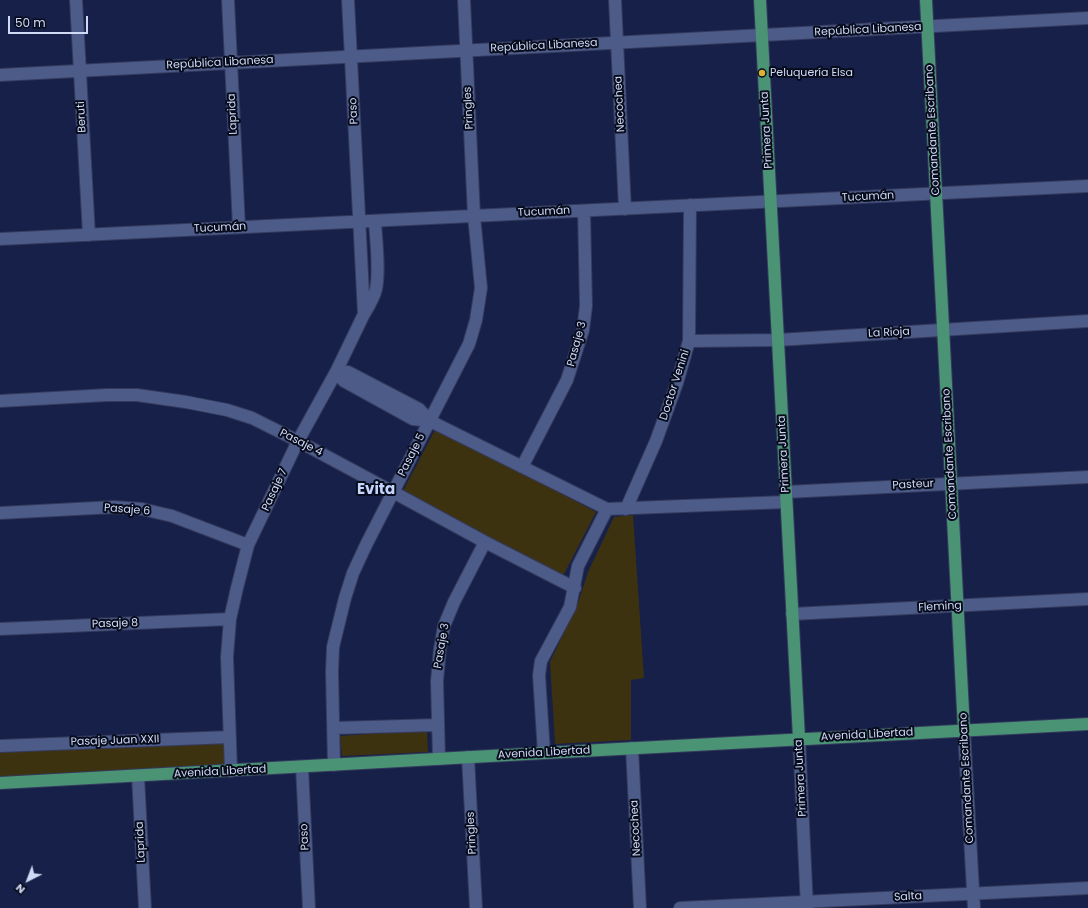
<!DOCTYPE html>
<html>
<head>
<meta charset="utf-8">
<style>
  body { margin:0 }
  #map { position:relative; width:1088px; height:908px; overflow:hidden; background:#162048; font-family:Poppins,sans-serif }
  canvas { display:block }
  .north { position:absolute; left:8px; top:860px; width:40px; height:40px; -webkit-text-stroke:3px #070c1d; paint-order:stroke; rotate:222deg; font-size:11px; font-weight:700; line-height:16px; text-align:center; color:#d1daf5 }
  .north::after { content:''; display:block; margin:auto; width:14px; height:18px; background:#d1daf5; clip-path:polygon(50% 0,100% 100%,50% 72%,0 100%) }
  .scale { position:absolute; left:8px; top:16px; width:80px; height:18px; box-sizing:border-box; border:2px solid #d1daf5; border-top:0; padding-left:5px; font-size:12px; line-height:14px; white-space:nowrap; color:#d1daf5; -webkit-text-stroke:3px #070c1d; paint-order:stroke }
</style>
</head>
<body>
<div id="map">
<canvas width="1088" height="908"></canvas>
<div class="north">N</div>
<div class="scale">50 m</div>
</div>
<script>
const context = document.querySelector('canvas').getContext('2d');
context.lineJoin = 'round';
function fill(path, color) { context.fillStyle = color; context.fill(path, 'evenodd'); }
function strokePath(path, color, width, dash) { context.strokeStyle = color; context.lineWidth = width; context.lineCap = dash ? 'butt' : 'round'; context.setLineDash(dash || []); context.stroke(path); }
function drawText(font, color, halo, rows, align = 'center') {
  context.font = font + ' Poppins,sans-serif'; context.lineWidth = 4; context.setLineDash([]); context.textBaseline = 'middle'; context.strokeStyle = halo; context.fillStyle = color; for (const [text, x, y, turn = 0] of rows) {
    context.save(); context.translate(x, y); context.rotate((+turn || 0) * Math.PI / 180); context.textAlign = isNaN(turn) ? turn : align; if (halo) context.strokeText(text, 0, 0); context.fillText(text, 0, 0); context.restore();
  }
}
fill(new Path2D(`
  M 436,428 L 596,512 L 563,576 L 403,491 Z
  M 633,515 L 644,678 L 631,680 L 631,740 L 555,744 L 550,662 L 578,603 L 588,572 L 614,517 Z
  M 427,730 L 428,752 L 342,756 L 340,736 Z
  M 224,743 L 225,767 L 0,779 L 0,751 Z`), '#3d3210');
const minor = new Path2D(`
  M 76,0 L 89,235
  M 228,0 L 239,227
  M 615,0 L 625,209
  M 0,75 L 1088,18
  M 0,239 L 1088,186
  M 364,314 C 369,306 374,298 376,289 C 380,270 376,241 375,221
  M 689,341 L 778,340 L 1088,321
  M 336,372 L 344,381 L 413,419 L 430,421 L 607,509 L 786,502
  M 336,372 L 348,372 L 419,409 L 430,421
  M 0,401 L 107,395 L 137,395 L 186,402 L 227,410 L 252,418 L 298,441 L 393,492 L 485,542 L 575,588
  M 522,467 L 567,380 L 583,330 L 586,306 L 584,211
  M 786,492 L 1088,477
  M 626,509 L 656,441 L 677,383 L 689,341 L 690,205
  M 0,513 L 114,507 L 142,509 L 172,516 L 248,545
  M 792,614 L 1088,599
  M 0,629 L 230,619
  M 334,728 L 437,725
  M 964,730 L 974,908
  M 799,738 L 807,908
  M 0,746 L 230,737
  M 632,748 L 640,908
  M 544,753 L 539,675 L 541,661 L 570,607 L 578,566 L 607,509
  M 468,757 L 476,908
  M 439,759 L 437,681 L 440,649 L 444,626 L 454,602 L 485,542
  M 334,765 L 332,672 L 333,647 L 345,598 L 353,573 L 366,545 L 469,344 L 476,320 L 481,288 L 474,216 L 464,0
  M 302,767 L 309,908
  M 231,771 L 227,657 L 230,619 L 237,588 L 248,545 L 298,441 L 336,372 L 364,314 L 348,0
  M 138,776 L 145,908
  M 680,908 L 1088,888`);
const major = new Path2D(`
  M 760,0 L 799,738
  M 926,0 L 964,730
  M 0,783 C 363,764 725,742 1088,724`);
strokePath(minor, '#353a5d', 14);
strokePath(major, '#353a5d', 14);
strokePath(minor, '#4c5b88', 12);
strokePath(major, '#4a9375', 12);
for (const [x, y, r, color] of [
  [762,73,4,"#dbb233"]
]) { const dot = new Path2D(); dot.arc(x, y, r, 0, 2 * Math.PI); context.fillStyle = color; context.fill(dot); strokePath(dot, '#070c1d', 1.5); }
drawText('11px', '#d1daf5', '#070c1d', [
  ["República Libanesa",868,30,-3],
  ["República Libanesa",544,46,-3],
  ["República Libanesa",220,63,-3],
  ["Necochea",620,104,-93],
  ["Pringles",469,108,-93],
  ["Paso",354,111,-93],
  ["Laprida",233,114,-93],
  ["Beruti",82,117,-93],
  ["Primera Junta",767,130,-93],
  ["Comandante Escribano",933,130,-93],
  ["Tucumán",868,197,-3],
  ["Tucumán",544,212,-3],
  ["Tucumán",220,228,-3],
  ["La Rioja",889,333,-3],
  ["Pasaje 3",577,344,-75],
  ["Doctor Venini",675,385,-72],
  ["Pasaje 4",301,443,27],
  ["Primera Junta",784,454,-93],
  ["Comandante Escribano",950,454,-93],
  ["Pasaje 5",412,455,-63],
  ["Pasteur",913,485,-3],
  ["Pasaje 7",275,490,-65],
  ["Pasaje 6",127,510,4],
  ["Fleming",940,607,-3],
  ["Pasaje 8",115,624,-2],
  ["Pasaje 3",442,646,-80],
  ["Avenida Libertad",867,735,-3],
  ["Pasaje Juan XXII",115,741,-2],
  ["Avenida Libertad",544,753,-3],
  ["Avenida Libertad",220,772,-3],
  ["Primera Junta",801,778,-93],
  ["Comandante Escribano",967,778,-93],
  ["Necochea",636,828,-93],
  ["Pringles",472,833,-93],
  ["Paso",305,837,-93],
  ["Laprida",141,842,-93],
  ["Salta",908,897,-3]
]);
drawText('11px', '#d1daf5', '#070c1d', [
  ["Peluquería Elsa",770,73]
], 'left');
drawText('bold 15px', '#c5d4fd', '#070c1d', [
  ["Evita",376,490]
]);
</script>
</body>
</html>
